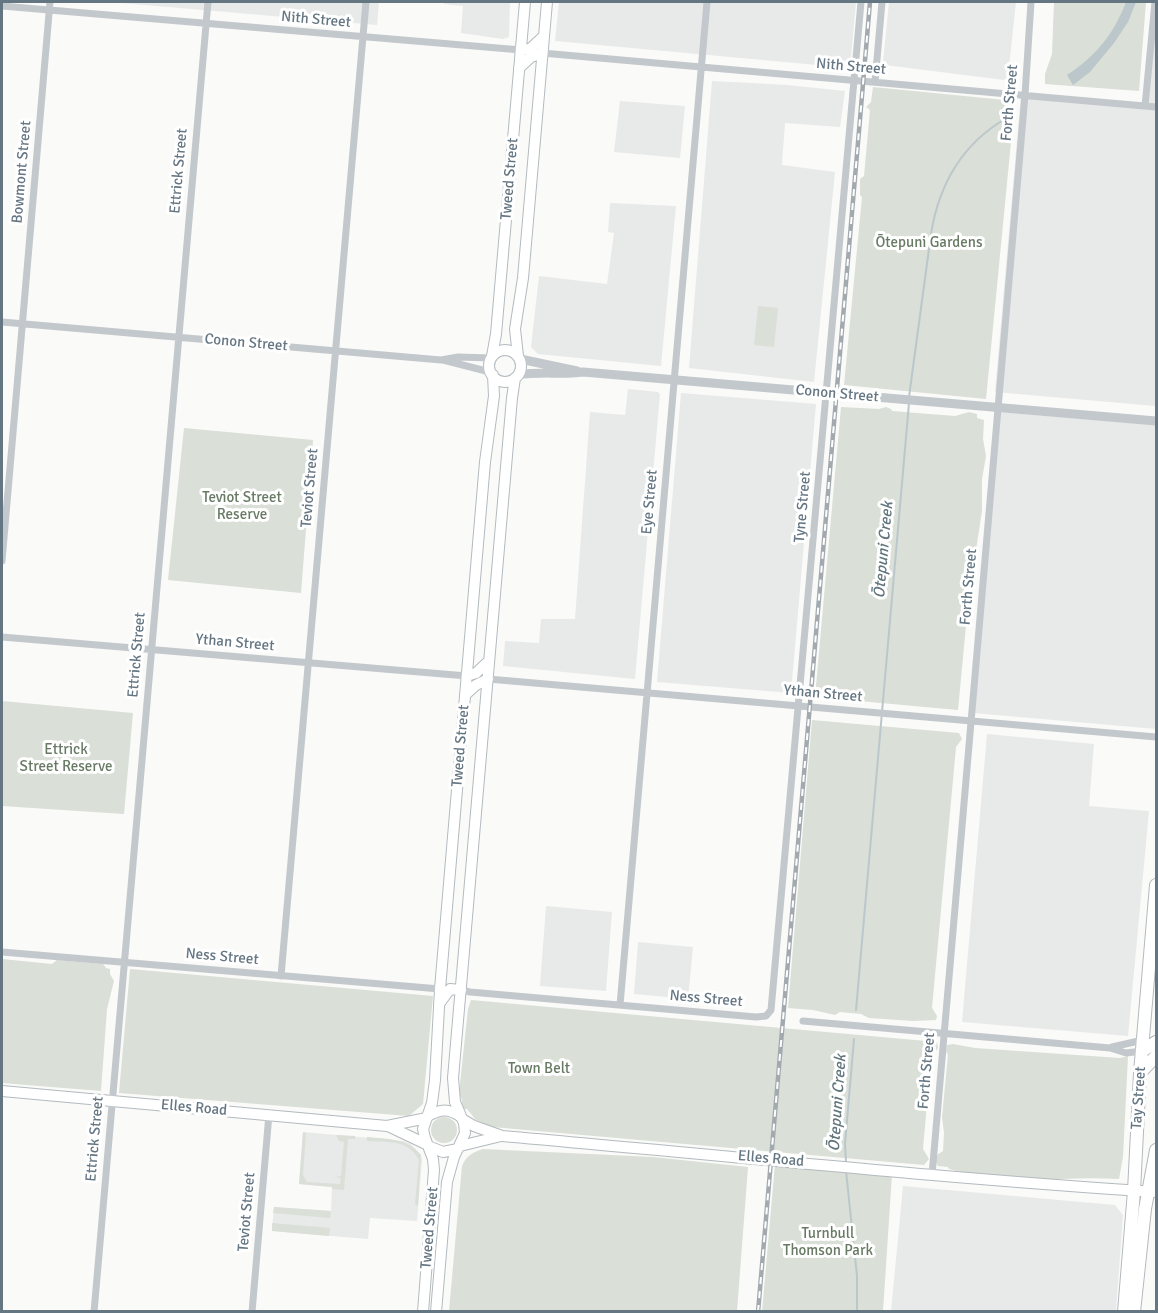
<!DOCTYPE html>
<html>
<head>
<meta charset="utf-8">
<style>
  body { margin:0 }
  #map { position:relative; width:1158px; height:1313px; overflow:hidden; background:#fafaf8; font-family:Signika,sans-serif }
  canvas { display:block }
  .frame { position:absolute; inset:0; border:3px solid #657683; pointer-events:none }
</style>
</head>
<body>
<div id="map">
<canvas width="1158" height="1313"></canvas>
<div class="frame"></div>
</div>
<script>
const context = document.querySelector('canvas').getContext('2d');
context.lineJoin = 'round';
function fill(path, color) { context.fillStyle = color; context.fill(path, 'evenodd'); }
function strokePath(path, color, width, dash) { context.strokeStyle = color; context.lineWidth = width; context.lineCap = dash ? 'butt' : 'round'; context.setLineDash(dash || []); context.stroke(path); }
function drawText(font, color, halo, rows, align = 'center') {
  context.font = font + ' Signika,sans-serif'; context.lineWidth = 6; context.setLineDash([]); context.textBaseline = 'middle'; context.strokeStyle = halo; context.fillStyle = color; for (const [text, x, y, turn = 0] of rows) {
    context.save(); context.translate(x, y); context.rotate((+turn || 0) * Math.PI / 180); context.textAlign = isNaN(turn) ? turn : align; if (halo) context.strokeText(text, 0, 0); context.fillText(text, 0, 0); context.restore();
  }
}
fill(new Path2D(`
  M 110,2 L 379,2 L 377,25 Z
  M 444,2 L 510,2 L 509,37 L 503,39 L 461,33 L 463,6 L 444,4 Z
  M 559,2 L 856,2 L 850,68 L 555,41 Z
  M 889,2 L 1016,2 L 1008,77 L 1004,80 L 885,65 L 883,62 Z
  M 1156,23 L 1156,406 L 995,392 L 1021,94 L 1148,105 Z
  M 712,81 L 788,85 L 845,91 L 840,127 L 785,123 L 782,165 L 835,172 L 814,382 L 689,368 Z
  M 620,101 L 685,106 L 680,158 L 614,152 Z
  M 610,203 L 676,206 L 661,366 L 538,354 L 531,347 L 539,276 L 607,284 L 614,233 L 608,232 Z
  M 628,389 L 658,392 L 660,394 L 635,679 L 503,666 L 505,641 L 539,643 L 541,619 L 575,619 L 590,412 L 625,415 Z
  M 681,393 L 816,404 L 791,693 L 657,682 Z
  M 999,412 L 1156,425 L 1156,729 L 973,713 Z
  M 987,734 L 1094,744 L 1089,806 L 1149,811 L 1128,1036 L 962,1022 Z
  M 546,906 L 612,912 L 606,991 L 540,986 Z
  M 638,942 L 693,947 L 688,999 L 634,994 Z
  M 303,1132 L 404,1141 L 411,1144 L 421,1155 L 422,1160 L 417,1221 L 370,1218 L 368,1239 L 272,1231 L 274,1207 L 331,1211 L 332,1187 L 299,1184 Z
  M 903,1186 L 1115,1205 L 1123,1215 L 1116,1311 L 891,1311 Z`), '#e8e9e9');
fill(new Path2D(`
  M 1054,2 L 1146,2 L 1139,91 L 1045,84 L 1045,74 L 1052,54 Z
  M 873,87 L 1015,101 L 986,399 L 844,385 L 862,197 L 860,195 L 860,179 L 864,176 L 870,110 L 866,107 L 871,102 Z
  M 758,306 L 778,308 L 774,347 L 754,345 Z
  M 841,407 L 879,409 L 886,407 L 891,409 L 892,411 L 955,416 L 969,412 L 977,414 L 977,418 L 984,420 L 983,439 L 986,456 L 982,479 L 982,511 L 974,563 L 975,573 L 971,573 L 958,710 L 815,697 Z
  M 184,428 L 313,440 L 301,593 L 168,580 Z
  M 2,701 L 133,713 L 124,814 L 2,806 Z
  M 812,720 L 959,733 L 962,739 L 956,747 L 932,1008 L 937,1016 L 936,1020 L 913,1021 L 869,1018 L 861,1014 L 840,1012 L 835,1015 L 813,1010 L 788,1008 Z
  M 2,959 L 52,964 L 57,960 L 103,964 L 106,968 L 110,969 L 110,974 L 114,981 L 107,1009 L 101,1091 L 2,1083 Z
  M 130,969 L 433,996 L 423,1104 L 409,1116 L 119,1093 Z
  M 471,1000 L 937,1042 L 938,1048 L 931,1057 L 923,1149 L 929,1159 L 924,1165 L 492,1127 L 476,1120 L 467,1109 L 461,1109 L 462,1100 L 459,1093 L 468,1009 Z
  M 953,1044 L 975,1048 L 1120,1058 L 1128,1056 L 1123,1157 L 1119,1179 C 1090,1177 1061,1179 1032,1180 C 1005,1180 975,1176 949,1169 L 948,1167 L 938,1166 L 935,1161 L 937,1155 L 943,1151 L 944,1133 L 942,1117 L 948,1055 L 946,1051 L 947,1045 Z
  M431 1130a13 13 0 1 1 26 0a13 13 0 1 1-26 0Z
  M 303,1132 L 306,1133 L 303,1175 L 307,1182 L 340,1184 L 341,1178 L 335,1177 L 341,1176 L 344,1142 L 339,1141 L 336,1135 L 355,1136 L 355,1139 L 348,1139 L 344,1190 L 332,1189 L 332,1187 L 299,1184 Z
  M 367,1137 C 388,1139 407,1138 421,1155 L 418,1206 L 415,1204 L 419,1160 C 407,1138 387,1143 367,1141 Z
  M 483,1149 L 653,1157 L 748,1167 L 737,1311 L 449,1311 L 462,1166 C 466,1156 473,1152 483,1149 Z
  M 775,1164 L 892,1174 L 883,1311 L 762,1312 Z
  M 274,1207 L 331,1211 L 330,1218 L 273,1213 Z
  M 272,1223 L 330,1228 L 329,1236 L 272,1231 Z`), '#dadfd7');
fill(new Path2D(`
  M 1126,2 L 1136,2 L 1128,22 L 1114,43 L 1090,72 L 1073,85 L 1067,75 C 1095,57 1114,34 1126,2 Z`), '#bbc7cb');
strokePath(new Path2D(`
  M 909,397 L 931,234 C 939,184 961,145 1005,119
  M 856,1010 L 909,403
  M 846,1162 L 845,1144 L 854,1039
  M 846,1171 L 857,1276 L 857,1312`), '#bbc7cb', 2);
const secondary = new Path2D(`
  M 521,50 L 530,49 L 544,36
  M 519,68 L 531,57 L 542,53
  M489 366a16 16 0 1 1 32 0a16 16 0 1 1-32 0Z
  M 492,356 L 496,334 L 525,2
  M 518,356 L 515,329 L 523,278 L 547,2
  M 467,676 L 476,673 L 489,661
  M 465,695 L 476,685 L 488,679
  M 439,1004 L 450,989 L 461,990
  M 2,1091 L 387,1126 L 427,1118
  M 428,1116 C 440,1109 449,1108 461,1117
  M 462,1119 L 474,1126 L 502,1136 C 720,1155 938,1178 1156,1192
  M 388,1126 L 428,1145
  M 428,1146 L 443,1152 L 458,1149
  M 460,1146 L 501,1136
  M 423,1312 L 434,1170 L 433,1159 L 425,1138 L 423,1129 L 432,1103 L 435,1080 L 440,989 L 485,462 L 494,396 L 493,375
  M 436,1312 L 447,1182 L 454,1157 L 465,1133 L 464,1123 L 455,1102 L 453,1078 L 512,398 L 515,378`);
const trunk = new Path2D(`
  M 1142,1051 L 1156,1042
  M 1140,1073 L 1156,1056
  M 1124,1312 L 1134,1191 L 1140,1073 L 1156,885
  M 1134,1312 L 1145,1209 L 1156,1150`);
strokePath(secondary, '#b3babf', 12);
strokePath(trunk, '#b4b9bd', 14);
strokePath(new Path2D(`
  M 2,6 L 521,50
  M 542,53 L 1156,107
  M 875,82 L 882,2
  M 1145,106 L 1155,2
  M 2,322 L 441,360 L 458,357 L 491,358
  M 443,360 L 490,372
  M 2,561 L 50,2
  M 2,637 L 467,676
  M 488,679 L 1156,737
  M 2,952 L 440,989
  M 281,976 L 366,2
  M 461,990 L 470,992 L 756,1017 L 766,1016 L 771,1010 L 861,2
  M 620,1005 L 707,2
  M 803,1021 L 1110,1048 L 1126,1053 L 1142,1051
  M 1112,1047 L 1143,1040
  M 932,1175 L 1025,95 L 1031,2
  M 94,1312 L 208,2
  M 252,1312 L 269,1114`), '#c3c8cc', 7);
strokePath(new Path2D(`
  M 520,359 L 577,371
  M 518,375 C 540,371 561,375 583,372 L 1156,421`), '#c3c8cc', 9);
strokePath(secondary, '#fff', 10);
strokePath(trunk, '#fff', 12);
const rail = new Path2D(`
  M 758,1312 L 870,2`);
strokePath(rail, '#a2aab0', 4.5);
strokePath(rail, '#fff', 2, [7]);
drawText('15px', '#657683', '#fff', [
  ["Nith Street",316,20,5],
  ["Nith Street",851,67,5],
  ["Forth Street",1010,103,-85],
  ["Ettrick Street",179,171,-85],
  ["Bowmont Street",22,172,-85],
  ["Tweed Street",510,179,-85],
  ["Conon Street",246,343,5],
  ["Conon Street",837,394,5],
  ["Teviot Street",310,488,-85],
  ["Eye Street",650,502,-85],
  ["Tyne Street",803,507,-85],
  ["Forth Street",969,587,-85],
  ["Ythan Street",235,643,5],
  ["Ettrick Street",137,655,-85],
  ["Ythan Street",823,694,5],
  ["Tweed Street",461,746,-85],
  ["Ness Street",222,957,5],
  ["Ness Street",706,999,5],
  ["Forth Street",927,1071,-85],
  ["Tay Street",1139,1098,-86],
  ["Elles Road",194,1108,5],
  ["Ettrick Street",95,1139,-85],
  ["Elles Road",771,1159,5],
  ["Teviot Street",247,1212,-85],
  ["Tweed Street",430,1228,-85]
]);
drawText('15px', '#687a64', '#fff', [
  ["Ōtepuni Gardens",929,243],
  ["Teviot Street",242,498],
  ["Reserve",242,515],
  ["Ettrick",66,750],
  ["Street Reserve",66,767],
  ["Town Belt",539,1069],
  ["Turnbull",828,1234],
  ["Thomson Park",828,1251]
]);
drawText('italic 16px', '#60757c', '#fff', [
  ["Ōtepuni Creek",884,550,-85],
  ["Ōtepuni Creek",838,1103,-86]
]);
</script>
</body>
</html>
